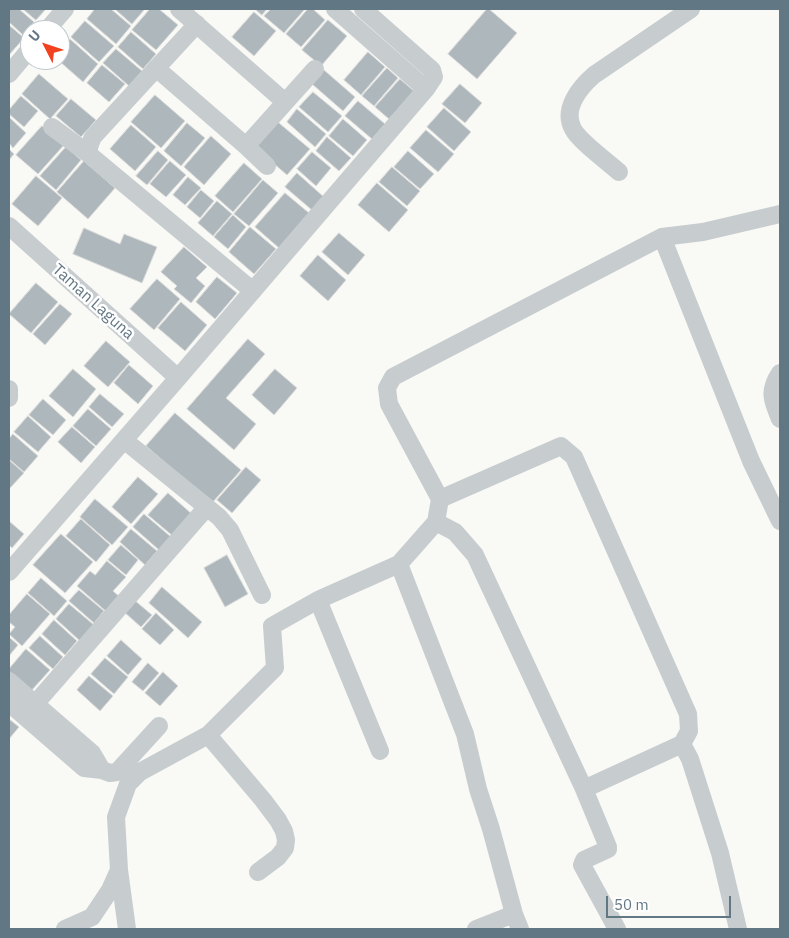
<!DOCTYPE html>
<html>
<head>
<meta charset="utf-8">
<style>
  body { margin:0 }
  #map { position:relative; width:789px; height:938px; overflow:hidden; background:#f9f9f6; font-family:"IBM Plex Sans",sans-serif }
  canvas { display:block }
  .frame { position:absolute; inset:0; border:10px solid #627784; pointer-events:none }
  .north { position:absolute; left:20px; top:20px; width:50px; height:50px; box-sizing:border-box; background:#fff; border:1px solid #c0c9ce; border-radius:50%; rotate:311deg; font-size:14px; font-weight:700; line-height:20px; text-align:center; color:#627784 }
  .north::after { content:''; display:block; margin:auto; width:18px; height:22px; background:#f2411e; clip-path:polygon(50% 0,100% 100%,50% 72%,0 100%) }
  .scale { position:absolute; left:606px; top:896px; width:125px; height:22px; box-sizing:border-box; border:2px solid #627784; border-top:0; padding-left:6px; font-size:15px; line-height:18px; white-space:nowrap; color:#627784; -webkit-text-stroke:4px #fff; paint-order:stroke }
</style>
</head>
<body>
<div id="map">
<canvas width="789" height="938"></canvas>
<div class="frame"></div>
<div class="north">U</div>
<div class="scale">50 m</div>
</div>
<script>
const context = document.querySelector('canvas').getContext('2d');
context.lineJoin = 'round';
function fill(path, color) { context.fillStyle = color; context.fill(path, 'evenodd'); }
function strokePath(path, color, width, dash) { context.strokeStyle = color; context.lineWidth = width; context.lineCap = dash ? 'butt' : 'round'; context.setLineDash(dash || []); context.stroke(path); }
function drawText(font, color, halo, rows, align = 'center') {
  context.font = font + ' "IBM Plex Sans",sans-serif'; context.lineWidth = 5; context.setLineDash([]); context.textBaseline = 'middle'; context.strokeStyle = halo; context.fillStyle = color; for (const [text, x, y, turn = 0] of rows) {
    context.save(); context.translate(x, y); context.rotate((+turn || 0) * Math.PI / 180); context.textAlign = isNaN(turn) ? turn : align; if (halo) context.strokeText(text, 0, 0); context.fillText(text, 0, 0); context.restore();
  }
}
const building = new Path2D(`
  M 9,9 L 19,9 L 34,22 L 23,35 L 9,22 Z
  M 23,9 L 46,9 L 36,20 Z
  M 95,9 L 111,9 L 131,26 L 116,44 L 87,19 Z
  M 115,9 L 145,9 L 132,24 Z
  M 150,9 L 159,9 L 178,25 L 156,50 L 132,30 Z
  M 255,9 L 267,9 L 262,15 Z
  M 271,9 L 305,9 L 284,33 L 264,16 Z
  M 308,9 L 313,9 L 325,20 L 301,47 L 286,34 Z
  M 487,9 L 489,9 L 517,33 L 477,79 L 448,54 Z
  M 254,12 L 276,31 L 254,56 L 232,37 Z
  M 328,20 L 347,36 L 321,66 L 302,50 Z
  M 85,21 L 114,46 L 99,62 L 71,37 Z
  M 9,25 L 24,38 L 9,55 Z
  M 131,32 L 156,54 L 143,69 L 118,47 Z
  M 70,39 L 98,64 L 83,82 L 58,60 L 60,60 L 60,50 Z
  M 116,49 L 142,71 L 129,86 L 103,63 Z
  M 368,52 L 385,67 L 361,95 L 344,80 Z
  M 102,65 L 125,84 L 109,102 L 87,83 Z
  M 387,68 L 398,78 L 374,106 L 362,96 Z
  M 324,70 L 355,97 L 343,111 L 312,84 Z
  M 39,74 L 68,99 L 50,119 L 22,94 Z
  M 400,79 L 414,91 L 389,119 L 375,107 Z
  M 460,84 L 482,103 L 465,123 L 442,104 Z
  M 313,92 L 342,116 L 328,132 L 299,107 Z
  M 155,95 L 185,121 L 161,148 L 131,122 Z
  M 21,96 L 38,111 L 24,127 L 9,114 L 9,110 Z
  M 71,99 L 96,120 L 81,137 L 56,116 Z
  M 358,101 L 385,124 L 372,139 L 345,116 Z
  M 444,108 L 471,132 L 454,151 L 427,127 Z
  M 297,109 L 326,134 L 315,147 L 287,122 Z
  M 9,117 L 26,133 L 13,148 L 9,143 Z
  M 273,118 L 310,149 L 287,175 L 251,144 Z
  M 343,119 L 367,140 L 353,156 L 329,136 Z
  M 187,123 L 205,138 L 181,166 L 164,151 Z
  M 131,125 L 156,147 L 135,171 L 110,149 Z
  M 42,126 L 64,145 L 38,174 L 16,155 Z
  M 426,130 L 454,154 L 438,172 L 410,148 Z
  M 211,136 L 231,154 L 204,185 L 184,167 Z
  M 327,137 L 351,158 L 339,171 L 316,151 Z
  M 66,147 L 81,160 L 56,190 L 40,176 Z
  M 9,149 L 14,154 L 9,160 Z
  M 158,151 L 168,160 L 147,185 L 136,176 Z
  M 408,151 L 434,174 L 420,189 L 394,167 Z
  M 312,152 L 331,168 L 316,186 L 297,169 Z
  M 84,161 L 115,188 L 88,219 L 57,192 Z
  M 170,161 L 186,175 L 166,197 L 150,184 Z
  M 244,163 L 262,179 L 233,212 L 215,196 Z
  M 392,167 L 420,191 L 407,206 L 379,182 Z
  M 297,173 L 325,198 L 313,211 L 285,187 Z
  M 36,176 L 62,198 L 38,226 L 12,204 Z
  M 188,177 L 201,188 L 185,205 L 173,195 Z
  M 263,180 L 278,193 L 249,226 L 234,214 Z
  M 377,183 L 408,210 L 389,232 L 358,205 Z
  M 201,190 L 214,201 L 200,218 L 187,207 Z
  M 285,193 L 309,213 L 279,248 L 255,227 Z
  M 217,201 L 232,214 L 213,236 L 198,223 Z
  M 233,215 L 246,227 L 228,249 L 214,237 Z
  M 250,227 L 276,249 L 254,274 L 229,252 Z
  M 84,228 L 120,244 L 124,234 L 157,247 L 142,283 L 73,254 Z
  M 339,233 L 365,255 L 348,275 L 322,252 Z
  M 184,247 L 207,267 L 196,278 L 205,286 L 191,303 L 174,289 L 177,286 L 161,272 Z
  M 318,255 L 346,280 L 328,301 L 300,276 Z
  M 217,277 L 237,293 L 215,319 L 196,302 Z
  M 157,279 L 180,299 L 154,330 L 130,309 Z
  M 36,283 L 58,302 L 31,333 L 9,314 Z
  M 181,302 L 207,325 L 185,351 L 158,328 Z
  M 60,304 L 72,314 L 45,345 L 33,334 Z
  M 248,339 L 265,354 L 226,398 L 256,424 L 234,450 L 187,409 Z
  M 106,341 L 130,362 L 108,387 L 84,366 Z
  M 129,365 L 153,386 L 138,404 L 114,383 Z
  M 73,369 L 96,389 L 73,417 L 49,396 Z
  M 275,369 L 297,388 L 274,415 L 252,395 Z
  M 100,394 L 124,414 L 112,427 L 89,407 Z
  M 43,399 L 66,420 L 53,435 L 29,415 Z
  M 88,409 L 111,429 L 96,446 L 73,426 Z
  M 175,413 L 241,470 L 212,503 L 146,446 Z
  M 28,416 L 51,437 L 38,452 L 14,432 Z
  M 72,427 L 95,447 L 81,463 L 58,442 Z
  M 13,434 L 38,456 L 24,472 L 9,459 L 9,439 Z
  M 9,460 L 24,473 L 10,488 L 9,487 Z
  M 246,467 L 261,480 L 232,513 L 217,500 Z
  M 138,477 L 158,494 L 131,524 L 112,507 Z
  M 168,493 L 193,515 L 174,537 L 148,515 Z
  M 95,499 L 128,527 L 112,545 L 80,517 Z
  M 144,514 L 171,537 L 159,550 L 133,527 Z
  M 81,519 L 110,545 L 96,562 L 66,536 Z
  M 9,521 L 24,534 L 12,548 L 9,545 Z
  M 131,529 L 157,551 L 145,565 L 120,542 Z
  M 61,534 L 93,562 L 65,593 L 33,565 Z
  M 121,545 L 138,560 L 126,575 L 108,560 Z
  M 227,555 L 248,594 L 225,607 L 204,568 Z
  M 107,561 L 126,577 L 113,591 L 121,598 L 108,613 L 77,586 L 90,571 L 95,575 Z
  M 41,578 L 67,601 L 54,616 L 28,593 Z
  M 162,587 L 202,622 L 188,638 L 149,603 Z
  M 79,590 L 104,611 L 94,623 L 69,601 Z
  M 27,594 L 50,614 L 22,646 L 9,634 L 15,627 L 9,622 L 9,615 Z
  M 133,599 L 152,615 L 141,627 L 123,611 Z
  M 69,604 L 94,625 L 80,641 L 56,619 Z
  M 156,613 L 174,630 L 160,645 L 142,629 Z
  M 54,620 L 77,641 L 65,655 L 42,634 Z
  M 40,636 L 63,657 L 53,669 L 29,648 Z
  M 9,637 L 18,645 L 9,656 Z
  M 121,640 L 142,659 L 128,675 L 107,656 Z
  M 26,649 L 50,670 L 31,691 L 9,672 L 9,669 Z
  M 105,658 L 128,677 L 114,694 L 91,674 Z
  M 148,663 L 159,673 L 143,691 L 132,682 Z
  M 163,672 L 178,686 L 160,706 L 145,693 Z
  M 89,676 L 113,696 L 100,711 L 77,690 Z
  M 9,719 L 19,727 L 9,739 Z`);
fill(building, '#adb7bc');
strokePath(building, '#dbdbd9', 1);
strokePath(new Path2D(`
  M 179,9 L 285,102
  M 335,9 L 426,89
  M 197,24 L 93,137 C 90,144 86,151 92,157 L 253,291
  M 47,30 L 65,9
  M 156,68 L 246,146 L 315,69
  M 9,74 L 30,49
  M 52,127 L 90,155
  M 246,146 L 267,166
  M 619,172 C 608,162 579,141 573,129 C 562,109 580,87 594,75 L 691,9
  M 9,226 L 178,378
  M 662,237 L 751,461 L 780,521
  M 780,373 C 768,391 772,400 780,419
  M 9,389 L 9,398
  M 124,440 L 219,517 L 230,530 L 262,595
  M 436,522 L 455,532 L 475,555 L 584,789 L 682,744 L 689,731 L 688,714 L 574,457 L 561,446 L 440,499
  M 399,564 L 465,734 L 478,789 L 491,829 L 514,914 L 520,929
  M 9,572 L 178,378 L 426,89 L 434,77 L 432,70 L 363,9
  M 318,600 L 380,751
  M 9,681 L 92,753 L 102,770 L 84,768 L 9,703
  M 35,704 L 207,507
  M 208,735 L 263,800 L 278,820 L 284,831 L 286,840 L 285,848 L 278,857 L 258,872
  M 682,744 L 690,759 L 720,853 L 738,929
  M 102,770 L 110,773 L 117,772 L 159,726
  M 584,789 L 608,847 L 608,849 L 584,860 L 582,865 L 617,929
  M 65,929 L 92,917 L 110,890 L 119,870
  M 127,929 L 119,870 L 116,817 L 128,784 L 140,772 L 208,735 L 275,668 L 272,626 L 318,600 L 399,564 L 436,522 L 440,499 L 389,404 L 387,388 L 393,377 L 662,237 L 703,232 L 780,214
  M 476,929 L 514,914`), '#c7cccf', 18);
drawText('16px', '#627784', '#fff', [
  ["Taman Laguna",93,302,42]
]);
</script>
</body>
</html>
